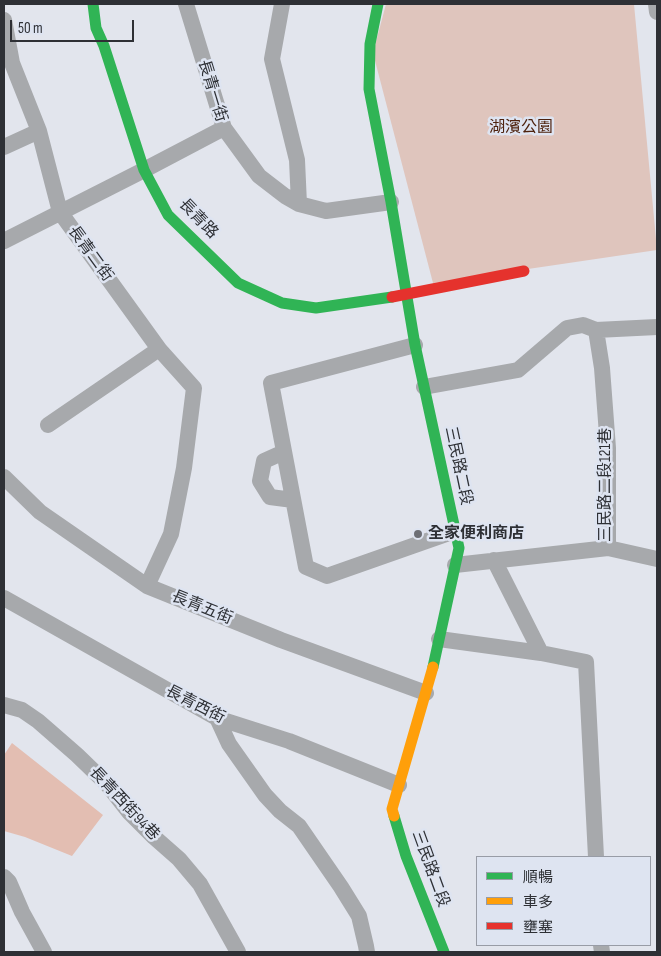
<!DOCTYPE html>
<html>
<head>
<meta charset="utf-8">
<style>
  body { margin:0 }
  #map { position:relative; width:661px; height:956px; overflow:hidden; background:#e2e5ed; font-family:"Sofia Sans Condensed","Noto Sans TC",sans-serif }
  canvas { display:block }
  .frame { position:absolute; inset:0; border:5px solid #2e3035; pointer-events:none }
  .legend { position:absolute; left:476px; top:856px; width:175px; height:90px; box-sizing:border-box; background:#dee4f1; border:1px solid #989ca6; margin:0; padding:6px 9px; list-style:none; font-size:15px; color:#2e3035 }
  .legend li { display:flex; align-items:center; gap:10px; height:25px }
  .legend b { width:25px; border:1px solid #989ca6 }
  .scale { position:absolute; left:10px; top:20px; width:124px; height:22px; box-sizing:border-box; border:2px solid #2e3035; border-top:0; padding-left:6px; font-size:15px; line-height:18px; white-space:nowrap; color:#2e3035; -webkit-text-stroke:4px #dee4f1; paint-order:stroke }
</style>
</head>
<body>
<div id="map">
<canvas width="661" height="956"></canvas>
<div class="frame"></div>
<ul class="legend">
<li><b style="height:6px;background:#30b455"></b>順暢</li>
<li><b style="height:6px;background:#ff9f0a"></b>車多</li>
<li><b style="height:6px;background:#e5322d"></b>壅塞</li>
</ul>
<div class="scale">50 m</div>
</div>
<script>
const context = document.querySelector('canvas').getContext('2d');
context.lineJoin = 'round';
function fill(path, color) { context.fillStyle = color; context.fill(path, 'evenodd'); }
function strokePath(path, color, width, dash) { context.strokeStyle = color; context.lineWidth = width; context.lineCap = dash ? 'butt' : 'round'; context.setLineDash(dash || []); context.stroke(path); }
function drawText(font, color, halo, rows, align = 'center') {
  context.font = font + ' "Sofia Sans Condensed","Noto Sans TC",sans-serif'; context.lineWidth = 5; context.setLineDash([]); context.textBaseline = 'middle'; context.strokeStyle = halo; context.fillStyle = color; for (const [text, x, y, turn = 0] of rows) {
    context.save(); context.translate(x, y); context.rotate((+turn || 0) * Math.PI / 180); context.textAlign = isNaN(turn) ? turn : align; if (halo) context.strokeText(text, 0, 0); context.fillText(text, 0, 0); context.restore();
  }
}
fill(new Path2D(`
  M 386,4 L 634,4 L 657,250 L 433,283 L 373,53 Z`), '#dfc5bd');
fill(new Path2D(`
  M 12,743 L 103,815 L 72,856 L 25,837 L 4,831 L 4,755 Z`), '#e3beb2');
strokePath(new Path2D(`
  M 186,4 L 224,128 L 259,176 L 285,196 L 299,204 L 326,211 L 391,202
  M 282,4 L 272,59 L 297,160 L 299,204
  M 656,4 L 657,12
  M 4,20 L 12,63 L 39,131 L 60,212 L 159,349 L 48,425
  M 4,147 L 39,131
  M 4,241 L 144,170 L 224,128
  M 596,330 L 602,368 L 608,448 L 608,548
  M 415,345 L 271,383 L 306,567 L 327,576 L 455,531
  M 424,387 L 518,370 L 567,328 L 583,325 L 596,330 L 657,327
  M 284,452 L 264,461 L 260,481 L 270,497 L 293,500
  M 4,477 L 40,512 L 147,586 L 281,640 L 426,693
  M 494,560 L 541,653 L 586,662 L 596,857
  M 455,565 L 608,548 L 657,559
  M 147,586 L 171,534 L 184,468 L 194,388 L 159,349
  M 4,598 L 217,718 L 289,741 L 399,785
  M 439,639 L 541,653
  M 4,705 L 22,710 L 38,721 L 77,755 L 107,784 L 129,812 L 154,837 L 179,859 L 200,884 L 238,952
  M 217,718 L 229,744 L 265,795 L 280,811 L 299,826 L 341,887 L 359,916 L 366,946 L 367,952
  M 4,877 L 9,882 L 22,912 L 44,952
  M 601,945 L 602,952`), '#a7a9ac', 16);
strokePath(new Path2D(`
  M 93,4 L 96,28 L 104,46 L 144,170 L 168,215 L 238,283 L 282,303 L 316,308 L 392,297
  M 378,4 L 370,44 L 369,89 L 391,202 L 415,345 L 459,548 L 433,667
  M 394,816 L 406,856 L 444,952`), '#30b455', 11);
strokePath(new Path2D(`
  M 394,816 L 392,809 L 433,667`), '#ff9f0a', 11);
strokePath(new Path2D(`
  M 392,297 L 524,271`), '#e5322d', 11);
for (const [x, y, r, color] of [
  [418,534,5,"#6d6f75"]
]) { const dot = new Path2D(); dot.arc(x, y, r, 0, 2 * Math.PI); context.fillStyle = color; context.fill(dot); strokePath(dot, '#dee4f1', 2); }
drawText('16px', '#2e3035', '#dee4f1', [
  ["長青一街",212,91,73],
  ["長青路",198,219,46],
  ["長青二街",90,254,54],
  ["三民路二段",458,466,78],
  ["三民路二段121巷",606,485,-90],
  ["長青五街",202,608,22],
  ["長青西街",195,705,27],
  ["長青西街94巷",124,804,47],
  ["三民路二段",430,869,70]
]);
drawText('16px', '#4e220d', '#dee4f1', [
  ["湖濱公園",521,128]
]);
drawText('bold 16px', '#2e3035', '#dee4f1', [
  ["全家便利商店",428,534]
], 'left');
</script>
</body>
</html>
